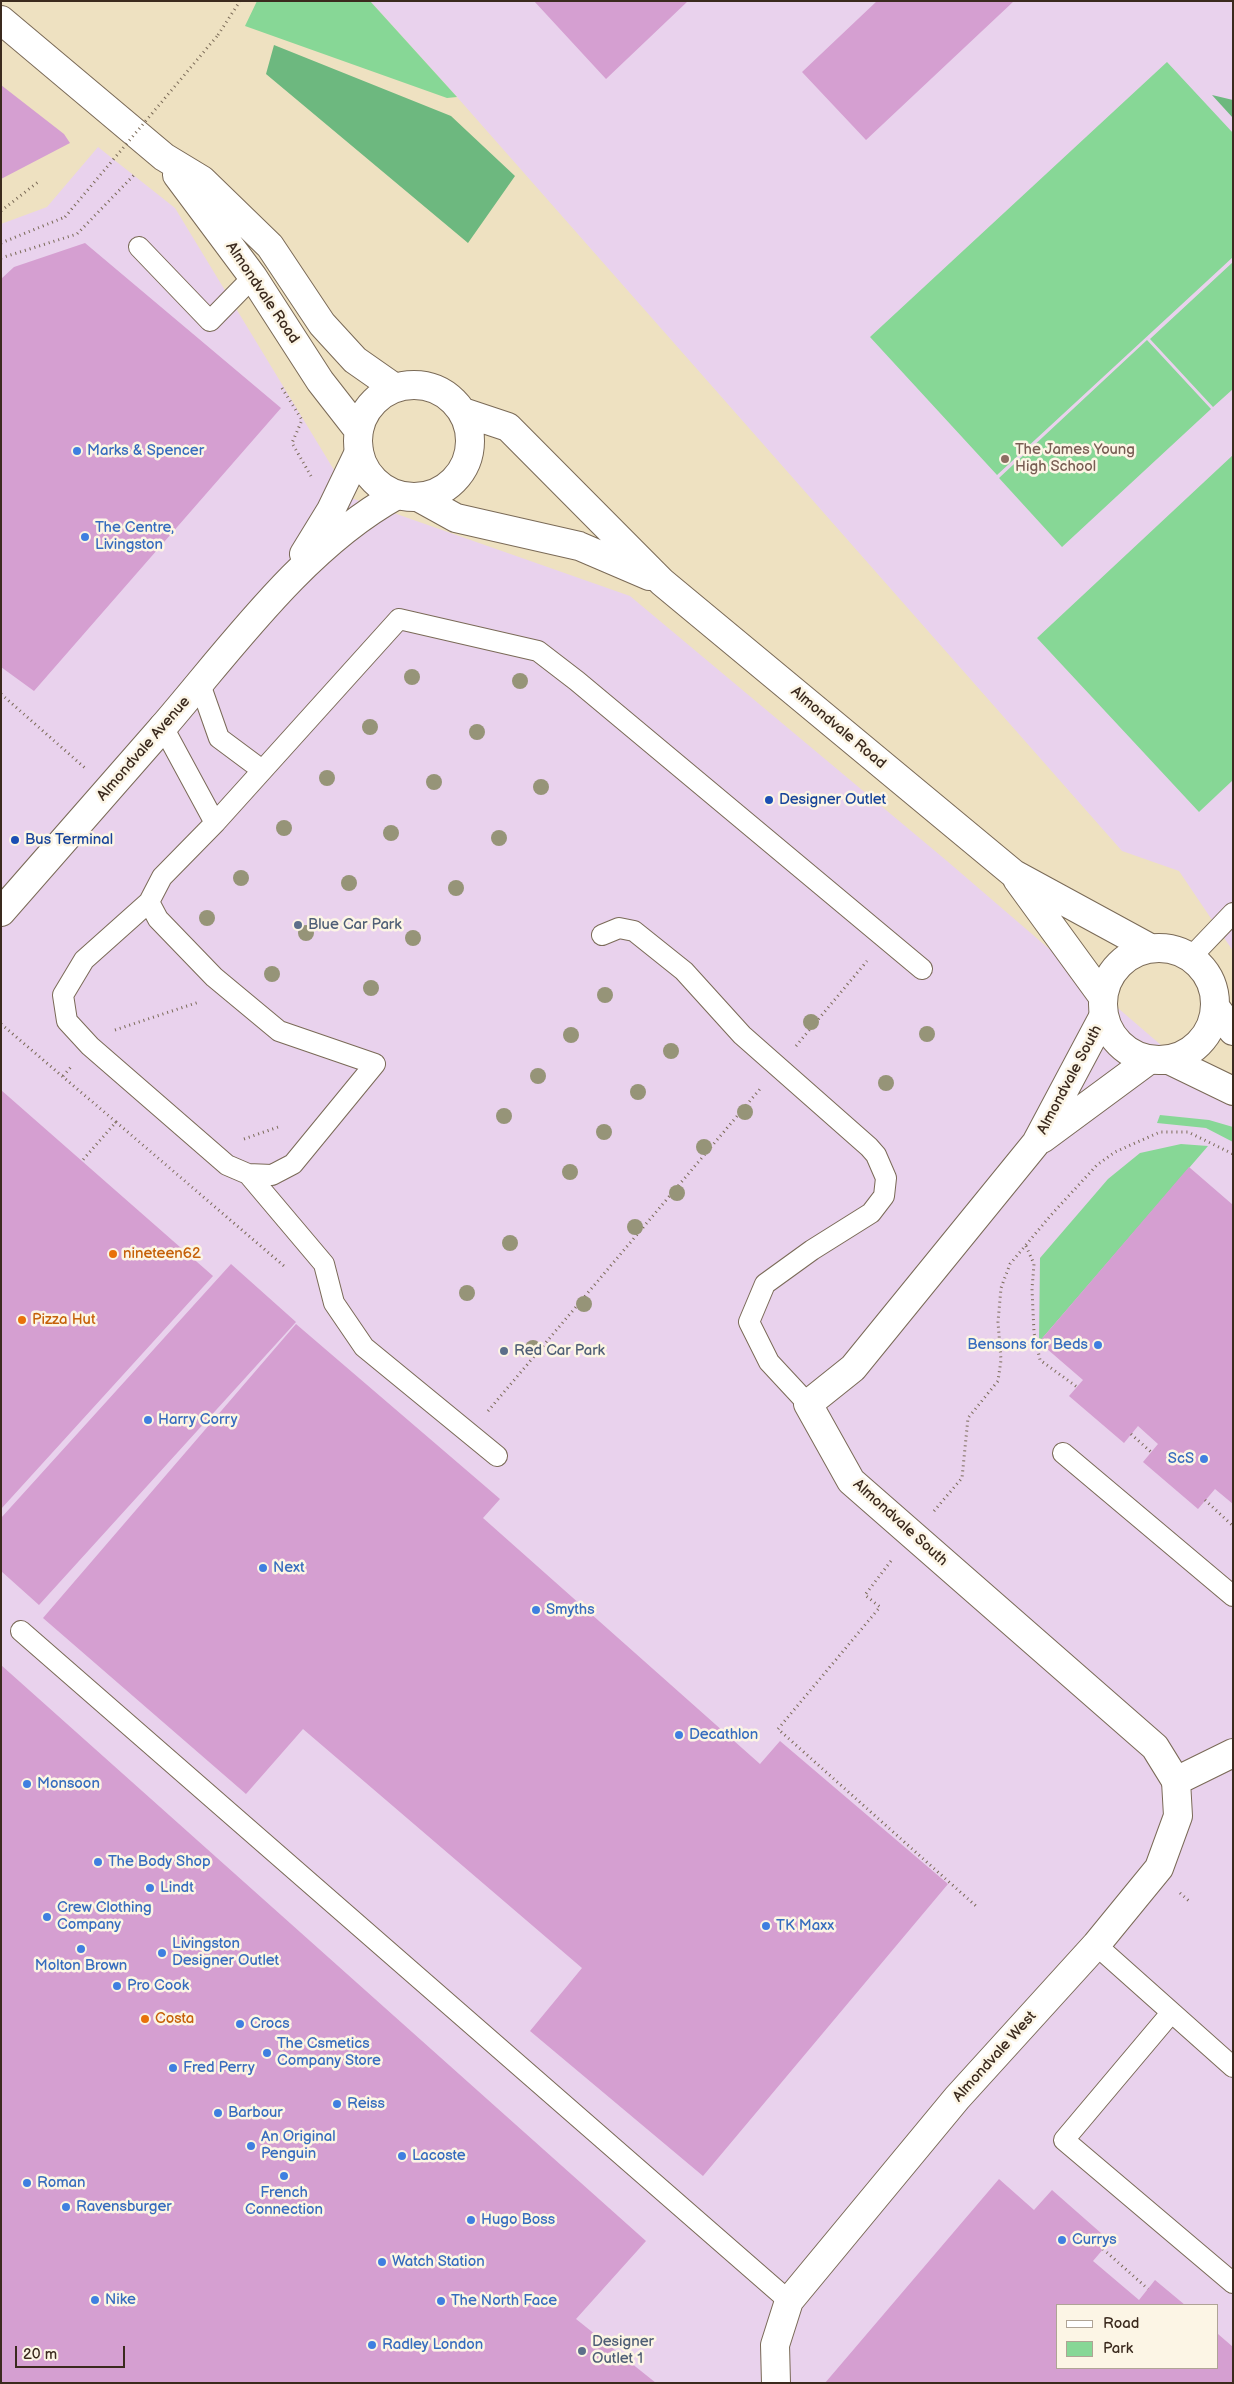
<!DOCTYPE html>
<html>
<head>
<meta charset="utf-8">
<style>
  body { margin:0 }
  #map { position:relative; width:1234px; height:2384px; overflow:hidden; background:#eee1c1; font-family:"Balsamiq Sans",sans-serif }
  canvas { display:block }
  .frame { position:absolute; inset:0; border:2px solid #3b2a1e; pointer-events:none }
  .legend { position:absolute; left:1056px; top:2304px; width:162px; height:65px; box-sizing:border-box; background:#fcf5e5; border:1px solid #afa495; margin:0; padding:6px 9px; list-style:none; font-size:15px; color:#3b2a1e }
  .legend li { display:flex; align-items:center; gap:10px; height:25px }
  .legend b { width:25px; border:1px solid #afa495 }
  .scale { position:absolute; left:15px; top:2346px; width:110px; height:22px; box-sizing:border-box; border:2px solid #3b2a1e; border-top:0; padding-left:6px; font-size:15px; line-height:18px; white-space:nowrap; color:#3b2a1e; -webkit-text-stroke:4px #fcf5e5; paint-order:stroke }
</style>
</head>
<body>
<div id="map">
<canvas width="1234" height="2384"></canvas>
<div class="frame"></div>
<ul class="legend">
<li><b style="height:6px;background:#fff"></b>Road</li>
<li><b style="height:14px;background:#87d796"></b>Park</li>
</ul>
<div class="scale">20 m</div>
</div>
<script>
const context = document.querySelector('canvas').getContext('2d');
context.lineJoin = 'round';
function fill(path, color) { context.fillStyle = color; context.fill(path, 'evenodd'); }
function strokePath(path, color, width, dash) { context.strokeStyle = color; context.lineWidth = width; context.lineCap = dash ? 'butt' : 'round'; context.setLineDash(dash || []); context.stroke(path); }
function drawText(font, color, halo, rows, align = 'center') {
  context.font = font + ' "Balsamiq Sans",sans-serif'; context.lineWidth = 5; context.setLineDash([]); context.textBaseline = 'middle'; context.strokeStyle = halo; context.fillStyle = color; for (const [text, x, y, turn = 0] of rows) {
    context.save(); context.translate(x, y); context.rotate((+turn || 0) * Math.PI / 180); context.textAlign = isNaN(turn) ? turn : align; if (halo) context.strokeText(text, 0, 0); context.fillText(text, 0, 0); context.restore();
  }
}
fill(new Path2D(`
  M 370,1 L 1233,1 L 1233,951 L 1179,871 L 1122,851 L 457,97 Z
  M 98,147 L 175,208 L 351,498 L 630,596 L 947,861 L 1233,1107 L 1233,2383 L 1,2383 L 1,224 L 47,207 ZM 1058,2305 L 1218,2305 L 1218,2368 L 1058,2368 Z`), '#e9d2ed');
fill(new Path2D(`
  M 257,1 L 370,1 L 457,97 L 447,98 L 245,26 Z
  M 1167,62 L 1233,133 L 1233,257 L 997,475 L 870,337 Z
  M 1233,262 L 1233,389 L 1213,407 L 1150,339 Z
  M 1147,340 L 1211,409 L 1062,547 L 999,478 Z
  M 1233,455 L 1233,780 L 1199,812 L 1037,638 Z
  M 1160,1115 L 1209,1120 L 1233,1127 L 1233,1142 L 1206,1128 L 1157,1123 Z
  M 1181,1144 L 1208,1146 L 1039,1342 L 1040,1258 L 1108,1179 L 1140,1153 Z`), '#87d796');
fill(new Path2D(`
  M 274,45 L 451,116 L 515,176 L 468,243 L 266,74 Z
  M 1212,95 L 1233,100 L 1233,118 Z`), '#6db87f');
fill(new Path2D(`
  M 534,1 L 688,1 L 606,79 Z
  M 877,1 L 1014,1 L 866,140 L 802,72 Z
  M 1,85 L 64,134 L 70,143 L 1,179 Z
  M 85,243 L 281,408 L 34,691 L 1,667 L 1,279 L 14,267 Z
  M 1,1090 L 213,1276 L 1,1509 Z
  M 1189,1167 L 1233,1205 L 1233,1504 L 1215,1489 L 1198,1509 L 1143,1462 L 1158,1444 L 1138,1426 L 1124,1443 L 1069,1396 L 1083,1380 L 1039,1342 Z
  M 231,1264 L 296,1322 L 39,1605 L 1,1571 L 1,1518 Z
  M 296,1324 L 500,1499 L 483,1518 L 760,1764 L 780,1741 L 948,1884 L 703,2176 L 530,2031 L 582,1968 L 303,1729 L 246,1794 L 43,1618 Z
  M 1,1665 L 646,2241 L 576,2319 L 656,2383 L 1,2383 Z
  M 999,2179 L 1034,2210 L 1052,2190 L 1110,2241 L 1093,2261 L 1139,2300 L 1155,2280 L 1185,2305 L 1058,2305 L 1058,2368 L 1218,2368 L 1218,2334 L 1233,2347 L 1233,2383 L 825,2383 Z`), '#d59fd1');
const service = new Path2D(`
  M 139,247 L 210,321 L 253,277
  M 200,684 L 219,738 L 262,770
  M 163,727 L 215,823
  M 149,902 L 158,919 L 214,977 L 279,1031 L 375,1064 L 293,1164 L 272,1175 L 248,1174 L 227,1165 L 90,1046 L 67,1021 L 63,995 L 84,960 L 149,902 L 162,877 L 215,823 L 399,619 L 538,651 L 577,681 L 922,969
  M 602,935 L 619,928 L 634,931 L 684,971 L 742,1035 L 869,1147 L 876,1155 L 886,1178 L 884,1196 L 871,1213 L 812,1250 L 765,1284 L 749,1322 L 769,1362 L 808,1404
  M 1191,957 L 1233,913
  M 248,1174 L 324,1264 L 334,1303 L 364,1347 L 497,1456
  M 1063,1453 L 1233,1596
  M 21,1631 L 789,2301
  M 1096,1945 L 1233,2067
  M 1171,2013 L 1064,2140 L 1233,2283`);
const pedestrian = new Path2D(`
  M 1,912 L 163,727`);
const minor = new Path2D(`
  M 304,554 L 331,510 L 359,452
  M 163,727 C 231,648 304,546 397,495
  M 1103,1017 L 1036,1143 L 853,1368 L 808,1404 L 851,1481 L 1155,1747 L 1176,1781
  M 1042,1139 L 1149,1060`);
const tertiary = new Path2D(`
  M 1,20 L 164,157 L 202,180 L 270,246 L 322,324 L 355,360 L 395,388
  M 177,175 L 253,277 L 320,381 L 359,431
  M358 441a56 56 0 1 1 112 0a56 56 0 1 1-112 0Z
  M 463,412 L 508,427 L 662,582 L 1014,874 L 1150,948
  M 418,497 L 456,518 L 579,546 L 649,576
  M 1017,879 L 1103,997
  M1103 1004a56 56 0 1 1 112 0a56 56 0 1 1-112 0Z
  M 1216,1008 L 1233,1031
  M 1169,1060 L 1233,1091
  M 776,2383 L 775,2345 L 789,2301 L 957,2098 L 1096,1945 L 1159,1868 L 1178,1816 L 1176,1781 L 1233,1753`);
strokePath(service, '#7a6a57', 22);
strokePath(pedestrian, '#7a6a57', 30);
strokePath(minor, '#7a6a57', 30);
strokePath(tertiary, '#7a6a57', 30);
strokePath(new Path2D(`
  M 218,35 L 240,1
  M 1,211 L 38,182
  M 1,243 L 65,217
  M 1,258 L 77,234 L 134,175
  M 282,388 L 302,420 L 292,443 L 311,476
  M 1,694 L 85,768
  M 1,1024 L 116,1122 L 82,1161
  M 115,1030 L 199,1002
  M 796,1046 L 867,961
  M 63,1076 L 71,1067
  M 116,1122 L 284,1266
  M 244,1139 L 281,1126
  M 1026,1246 L 1034,1264 L 1032,1289 L 1034,1333 L 1040,1360 L 1077,1387
  M 488,1411 L 760,1089
  M 1131,1434 L 1151,1452
  M 1205,1500 L 1233,1526
  M 934,1511 L 962,1478 L 968,1418 L 998,1381 L 1001,1360 L 998,1322 L 1001,1288 L 1010,1264 L 1051,1215 L 1097,1165 L 1115,1152 L 1160,1132 L 1188,1132 L 1233,1154
  M 891,1561 L 865,1595 L 880,1607 L 778,1729 L 976,1906
  M 1180,1893 L 1189,1901
  M 1103,2249 L 1148,2289`), '#7a6a57', 3, [1, 4]);
strokePath(service, '#fff', 20);
strokePath(pedestrian, '#fff', 28);
strokePath(minor, '#fff', 28);
strokePath(tertiary, '#fff', 28);
strokePath(new Path2D(`
  M 65,217 L 218,35`), '#7a6a57', 3, [1, 4]);
context.fillStyle = '#969478';
for (const [x, y] of [
  [412,677],
  [520,681],
  [370,727],
  [477,732],
  [327,778],
  [434,782],
  [541,787],
  [284,828],
  [391,833],
  [499,838],
  [241,878],
  [349,883],
  [456,888],
  [207,918],
  [306,933],
  [413,938],
  [272,974],
  [371,988],
  [605,995],
  [811,1022],
  [927,1034],
  [571,1035],
  [671,1051],
  [538,1076],
  [886,1083],
  [638,1092],
  [745,1112],
  [504,1116],
  [604,1132],
  [704,1147],
  [570,1172],
  [677,1193],
  [635,1227],
  [510,1243],
  [467,1293],
  [584,1304],
  [533,1348]
]) { context.beginPath(); context.arc(x, y, 8, 0, 2 * Math.PI); context.fill(); }
for (const [x, y, r, color] of [
  [77,451,5,"#3f7fe0"],
  [1005,459,5,"#8d6e63"],
  [85,537,5,"#3f7fe0"],
  [769,800,5,"#1a4fb4"],
  [15,840,5,"#1a4fb4"],
  [298,925,5,"#5c6f8a"],
  [113,1254,5,"#e8710a"],
  [22,1320,5,"#e8710a"],
  [1098,1345,5,"#3f7fe0"],
  [504,1351,5,"#5c6f8a"],
  [148,1420,5,"#3f7fe0"],
  [1204,1459,5,"#3f7fe0"],
  [263,1568,5,"#3f7fe0"],
  [536,1610,5,"#3f7fe0"],
  [679,1735,5,"#3f7fe0"],
  [27,1784,5,"#3f7fe0"],
  [98,1862,5,"#3f7fe0"],
  [150,1888,5,"#3f7fe0"],
  [47,1917,5,"#3f7fe0"],
  [766,1926,5,"#3f7fe0"],
  [81,1949,5,"#3f7fe0"],
  [162,1953,5,"#3f7fe0"],
  [117,1986,5,"#3f7fe0"],
  [145,2019,5,"#e8710a"],
  [240,2024,5,"#3f7fe0"],
  [267,2053,5,"#3f7fe0"],
  [173,2068,5,"#3f7fe0"],
  [337,2104,5,"#3f7fe0"],
  [218,2113,5,"#3f7fe0"],
  [251,2146,5,"#3f7fe0"],
  [402,2156,5,"#3f7fe0"],
  [284,2176,5,"#3f7fe0"],
  [27,2183,5,"#3f7fe0"],
  [66,2207,5,"#3f7fe0"],
  [471,2220,5,"#3f7fe0"],
  [1062,2240,5,"#3f7fe0"],
  [382,2262,5,"#3f7fe0"],
  [95,2300,5,"#3f7fe0"],
  [441,2301,5,"#3f7fe0"],
  [372,2345,5,"#3f7fe0"],
  [582,2351,5,"#5c6f8a"]
]) { const dot = new Path2D(); dot.arc(x, y, r, 0, 2 * Math.PI); context.fillStyle = color; context.fill(dot); strokePath(dot, '#fcf5e5', 2); }
drawText('15px', '#3b2a1e', '#fcf5e5', [
  ["Almondvale Road",262,293,56],
  ["Almondvale Road",838,728,40],
  ["Almondvale Avenue",144,749,-49],
  ["Almondvale South",1070,1080,-62],
  ["Almondvale South",900,1523,42],
  ["Almondvale West",995,2057,-48]
]);
drawText('15px', '#785e54', '#fcf5e5', [
  ["The James Young",1015,450],
  ["High School",1015,467]
], 'left');
drawText('15px', '#366cbe', '#fcf5e5', [
  ["Marks & Spencer",87,451],
  ["The Centre,",95,528],
  ["Livingston",95,545],
  ["Bensons for Beds",1088,1345,"right"],
  ["Harry Corry",158,1420],
  ["ScS",1194,1459,"right"],
  ["Next",273,1568],
  ["Smyths",546,1610],
  ["Decathlon",689,1735],
  ["Monsoon",37,1784],
  ["The Body Shop",108,1862],
  ["Lindt",160,1888],
  ["Crew Clothing",57,1908],
  ["Company",57,1925],
  ["TK Maxx",776,1926],
  ["Livingston",172,1944],
  ["Designer Outlet",172,1961],
  ["Molton Brown",81,1966,"center"],
  ["Pro Cook",127,1986],
  ["Crocs",250,2024],
  ["The Csmetics",277,2044],
  ["Company Store",277,2061],
  ["Fred Perry",183,2068],
  ["Reiss",347,2104],
  ["Barbour",228,2113],
  ["An Original",261,2137],
  ["Penguin",261,2154],
  ["Lacoste",412,2156],
  ["Roman",37,2183],
  ["French",284,2193,"center"],
  ["Connection",284,2210,"center"],
  ["Ravensburger",76,2207],
  ["Hugo Boss",481,2220],
  ["Currys",1072,2240],
  ["Watch Station",392,2262],
  ["Nike",105,2300],
  ["The North Face",451,2301],
  ["Radley London",382,2345]
], 'left');
drawText('15px', '#164399', '#fcf5e5', [
  ["Designer Outlet",779,800],
  ["Bus Terminal",25,840]
], 'left');
drawText('15px', '#4e5e75', '#fcf5e5', [
  ["Blue Car Park",308,925],
  ["Red Car Park",514,1351],
  ["Designer",592,2342],
  ["Outlet 1",592,2359]
], 'left');
drawText('15px', '#c56008', '#fcf5e5', [
  ["nineteen62",123,1254],
  ["Pizza Hut",32,1320],
  ["Costa",155,2019]
], 'left');
</script>
</body>
</html>
